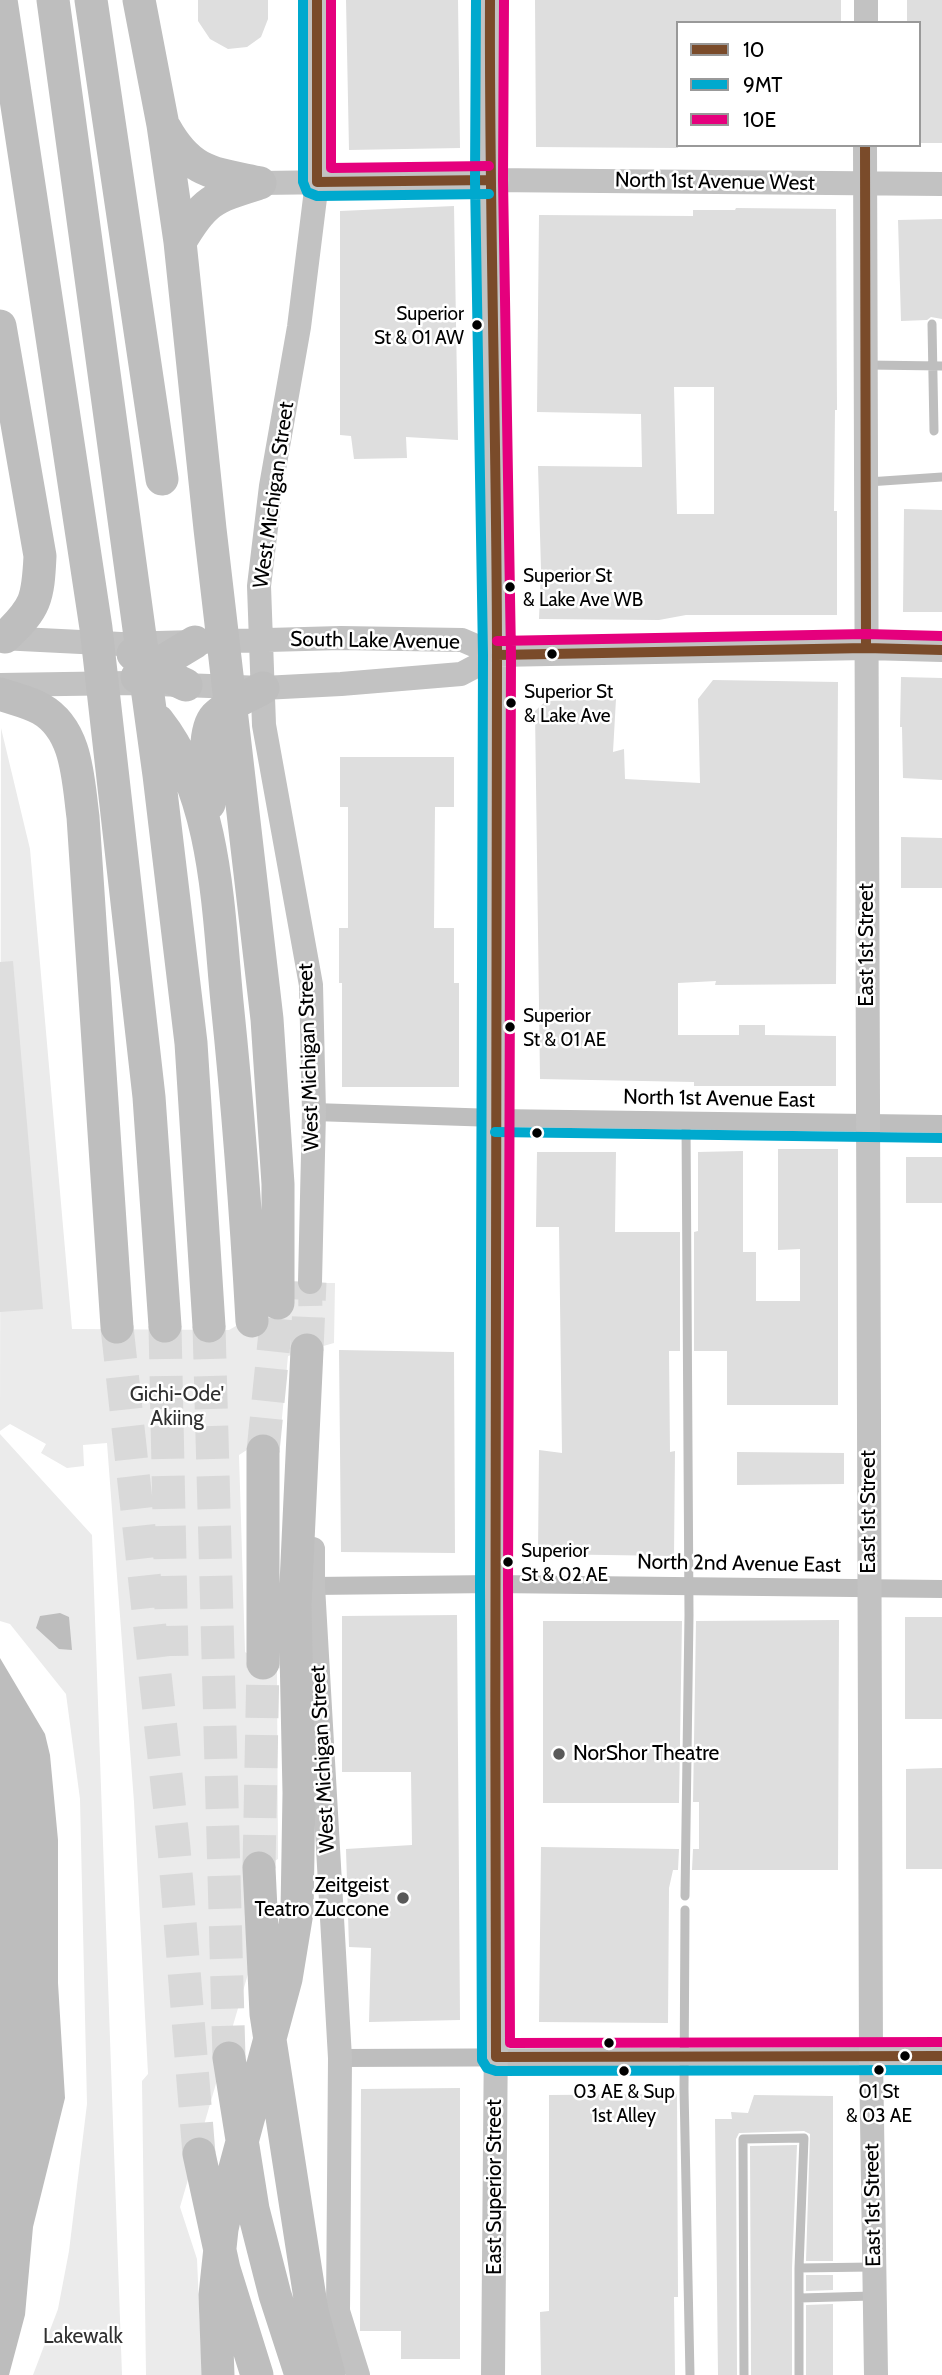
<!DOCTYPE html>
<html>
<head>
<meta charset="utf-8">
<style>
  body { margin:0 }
  #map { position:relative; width:942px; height:2375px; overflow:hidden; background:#fff; font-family:Cabin,sans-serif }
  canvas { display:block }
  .legend { position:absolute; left:676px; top:21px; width:245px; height:126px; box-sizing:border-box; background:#fff; border:2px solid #999; margin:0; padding:9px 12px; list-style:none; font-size:21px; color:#000 }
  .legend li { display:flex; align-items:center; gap:14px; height:35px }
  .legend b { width:35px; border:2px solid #999 }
</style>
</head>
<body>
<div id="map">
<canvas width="942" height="2375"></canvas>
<ul class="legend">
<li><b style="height:9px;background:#7a4b2a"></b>10</li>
<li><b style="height:9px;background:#00a9ce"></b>9MT</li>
<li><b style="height:9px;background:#e5007d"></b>10E</li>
</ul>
</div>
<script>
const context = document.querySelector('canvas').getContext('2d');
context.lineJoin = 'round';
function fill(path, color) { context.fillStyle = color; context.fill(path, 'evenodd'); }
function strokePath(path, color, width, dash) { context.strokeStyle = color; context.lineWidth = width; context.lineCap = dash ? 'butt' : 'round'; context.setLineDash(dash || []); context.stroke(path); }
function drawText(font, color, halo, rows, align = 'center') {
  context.font = font + ' Cabin,sans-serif'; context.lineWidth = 5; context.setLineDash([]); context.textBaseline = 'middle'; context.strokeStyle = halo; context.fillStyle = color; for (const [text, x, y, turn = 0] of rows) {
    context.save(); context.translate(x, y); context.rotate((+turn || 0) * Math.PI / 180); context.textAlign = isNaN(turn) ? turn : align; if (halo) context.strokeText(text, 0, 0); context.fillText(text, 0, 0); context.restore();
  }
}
fill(new Path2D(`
  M 1,728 L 30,849 L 72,1329 L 229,1330 L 291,1294 L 291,1283 L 335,1283 L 334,1343 L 288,1356 L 281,1428 L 239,1455 L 245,1652 L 277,1672 L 278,1859 L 247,1876 L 248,1974 L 180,2207 L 197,2259 L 202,2375 L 146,2375 L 142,2081 L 148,2074 L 134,1802 L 107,1443 L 83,1445 L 84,1466 L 67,1468 L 41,1453 L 46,1444 L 10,1424 L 0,1431 Z
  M 0,1434 L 92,1535 L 122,2375 L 29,2375 L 0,1623 Z`), '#ebebeb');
fill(new Path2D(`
  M 60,1613 L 69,1617 L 72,1650 L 59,1649 L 36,1628 L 40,1616 Z
  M 0,1623 L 62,1695 L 83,2104 L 29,2375 L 0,2375 Z`), '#bdbdbd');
fill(new Path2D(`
  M 0,1621 L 10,1624 L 66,1694 L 80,1799 L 87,2104 L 69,2251 L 58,2309 L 33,2375 L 9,2375 L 25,2315 L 33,2227 L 65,2098 L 58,1983 L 58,1840 L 50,1755 L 45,1734 L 0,1658 Z`), '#fff');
fill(new Path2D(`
  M 198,0 L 268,0 L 268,19 L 261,37 L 247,47 L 228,49 L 210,39 L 198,21 Z
  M 346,0 L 458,0 L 460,148 L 349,150 Z
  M 535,0 L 841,0 L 841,23 L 677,23 L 678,148 L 536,147 Z
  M 907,0 L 942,0 L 942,143 L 919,143 L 919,23 L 907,23 Z
  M 454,206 L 458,440 L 406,437 L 407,458 L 354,459 L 351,436 L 340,435 L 340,211 Z
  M 736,208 L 836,209 L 837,410 L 835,410 L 834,511 L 837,511 L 837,615 L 686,615 L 659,620 L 539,619 L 541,569 L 538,466 L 642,467 L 641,414 L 537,412 L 539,215 L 693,216 L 693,210 L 735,210 ZM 674,387 L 714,387 L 714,514 L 677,514 Z
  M 942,219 L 942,319 L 931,317 L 927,320 L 901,321 L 898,220 Z
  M 904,509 L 942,510 L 942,612 L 903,612 Z
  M 901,677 L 942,678 L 942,780 L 903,778 L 902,727 L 900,727 Z
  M 713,680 L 838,682 L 836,984 L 715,985 L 716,981 L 678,983 L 678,1035 L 739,1035 L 739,1025 L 765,1025 L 765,1035 L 836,1036 L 836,1086 L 694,1086 L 694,1082 L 540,1079 L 535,711 L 546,701 L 616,699 L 613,752 L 624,749 L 625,779 L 700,783 L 698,699 Z
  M 340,757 L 454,757 L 454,807 L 435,807 L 434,928 L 454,928 L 454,983 L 459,983 L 459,1087 L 342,1087 L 342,983 L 339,983 L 339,928 L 348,928 L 348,807 L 340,807 Z
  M 901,837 L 942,838 L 942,888 L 901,888 Z
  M 13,961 L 43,1309 L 0,1312 L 0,962 Z
  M 778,1149 L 838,1149 L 838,1405 L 727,1405 L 727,1351 L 694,1351 L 694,1232 L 698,1231 L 698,1152 L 743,1151 L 743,1252 L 756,1252 L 756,1301 L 800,1301 L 800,1249 L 778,1250 Z
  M 537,1152 L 616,1152 L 615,1232 L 680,1232 L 680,1351 L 669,1351 L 670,1452 L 675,1451 L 674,1556 L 538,1554 L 539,1450 L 562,1453 L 559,1227 L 536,1227 Z
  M 906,1157 L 942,1157 L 942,1203 L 906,1203 Z
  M 339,1350 L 454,1352 L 455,1553 L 341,1552 Z
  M 737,1452 L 844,1453 L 844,1484 L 737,1485 Z
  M 457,1615 L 460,2020 L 369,2022 L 371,1948 L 349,1947 L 346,1849 L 412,1845 L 411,1772 L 342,1772 L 342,1616 Z
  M 905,1617 L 942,1617 L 942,1719 L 905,1719 Z
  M 839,1620 L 838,1870 L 692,1870 L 693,1849 L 699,1849 L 699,1802 L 693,1802 L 696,1621 Z
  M 543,1621 L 682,1621 L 679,1803 L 543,1803 Z
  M 942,1768 L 942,1869 L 906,1869 L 906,1769 Z
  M 541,1847 L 679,1849 L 678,1870 L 673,1870 L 669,1888 L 668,2023 L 539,2022 Z
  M 460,2088 L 460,2359 L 401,2359 L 401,2331 L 360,2331 L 361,2089 Z
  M 677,2094 L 678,2297 L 674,2297 L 675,2375 L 541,2375 L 540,2312 L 549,2311 L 549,2095 Z
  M 754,2095 L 833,2096 L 833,2261 L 806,2261 L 810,2134 L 804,2131 L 739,2133 L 736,2139 L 737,2375 L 718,2375 L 715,2119 L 732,2119 L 731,2112 L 748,2113 Z
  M 797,2145 L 792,2268 L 792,2375 L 751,2375 L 750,2146 Z
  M 806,2275 L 833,2275 L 833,2290 L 806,2291 Z
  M 833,2304 L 833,2375 L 806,2375 L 806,2305 Z`), '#dedede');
strokePath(new Path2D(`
  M 310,1282 L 311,1349`), '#d9d9d9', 24, [24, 12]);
strokePath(new Path2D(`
  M 165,1326 L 172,1656
  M 209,1326 L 229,2058
  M 117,1327 L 174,1848 L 199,2154
  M 307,1350 L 310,1282
  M 263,1451 L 278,1303
  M 259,1868 L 263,1663`), '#d9d9d9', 33, [33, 17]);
strokePath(new Path2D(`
  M 932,324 L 934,431
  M 867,365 L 942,366
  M 868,482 L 942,477
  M 685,1896 L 689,1615 L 686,1121
  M 685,1910 L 684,2089 L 690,2375
  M 799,2268 L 872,2267
  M 800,2298 L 872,2296
  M 744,2375 L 743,2139 L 804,2138 L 799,2268 L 799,2375`), '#bebebe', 9);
strokePath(new Path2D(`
  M 314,1112 L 495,1118 L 942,1124
  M 313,1586 L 494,1584 L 942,1589
  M 340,2058 L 871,2056`), '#bebebe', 18);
strokePath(new Path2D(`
  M 490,0 L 489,180 L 497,655 L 494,1584 L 496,2031 L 493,2375
  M 866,23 L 866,0
  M 865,145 L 871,2056 L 876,2375
  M 260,183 L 489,180 L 942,184
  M 0,638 L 121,644 L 341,638 L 462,640 L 497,655 L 866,648 L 942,650
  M 0,685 L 129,683 L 263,688 L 341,684 L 461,674 L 497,655
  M 310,1282 L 314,1112 L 311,985 L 264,725 L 259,586 L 271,486 L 299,327 L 317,182 L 317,0
  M 313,1549 L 313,1586 L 340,2058 L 338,2311 L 358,2375
  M 871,2056 L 942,2056`), '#c2c2c2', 24);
strokePath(new Path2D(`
  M 1,0 L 96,628 L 149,1097 L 165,1326
  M 53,0 L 159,775 L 191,1043 L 209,1326
  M 91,0 L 162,479
  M 139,0 L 163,125 L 180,242 L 210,529 L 267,1019 L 278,1184 L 278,1303
  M 165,128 C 190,173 213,173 260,183
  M 180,242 C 204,201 212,198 257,184
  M 0,326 L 40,556 C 38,599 36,608 5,637
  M 133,654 L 150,668 L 186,685
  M 137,677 L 195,642
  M 0,694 C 14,699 29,702 41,709 C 78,730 78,781 83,817 L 117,1327
  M 158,721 C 217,796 218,911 227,1002 C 238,1108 246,1214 252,1321
  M 209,804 C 208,784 201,732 215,717 C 228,704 247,697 263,688
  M 263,1663 L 263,1451
  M 259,1868 L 266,2014 L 312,2311 L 329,2375
  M 229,2058 L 253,2209 L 275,2295 L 301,2375
  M 199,2154 L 224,2269 L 257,2375
  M 218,2375 L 215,2295 L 222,2229 L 235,2168 L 286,1979 L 297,1912 L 299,1793 L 295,1605 L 307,1350`), '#bebebe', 33);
strokePath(new Path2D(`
  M 317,0 L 317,182 L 489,180
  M 490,0 C 489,221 497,441 497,662 C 497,1127 494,1592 496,2057 L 942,2056
  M 865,145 L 866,648
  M 497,655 L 866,648 L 942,650`), '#7a4b2a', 10);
strokePath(new Path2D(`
  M 303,0 L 303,182 L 307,192 L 317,196 L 489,194
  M 476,0 L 475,180 L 483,655 L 480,1584 L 482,2060 L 487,2068 L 496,2071 L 942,2070
  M 495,1132 L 942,1138`), '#00a9ce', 10);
strokePath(new Path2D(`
  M 331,0 L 331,168 L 489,166
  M 504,0 L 503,180 L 511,655 L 508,1584 L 510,2043 L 942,2042
  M 497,641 L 866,634 L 942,636`), '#e5007d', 10);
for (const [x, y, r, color] of [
  [477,325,6,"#000"],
  [510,587,6,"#000"],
  [552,654,6,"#000"],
  [511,703,6,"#000"],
  [510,1027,6,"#000"],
  [537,1133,6,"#000"],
  [508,1562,6,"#000"],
  [559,1754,7,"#595959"],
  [403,1898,7,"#595959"],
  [609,2043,6,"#000"],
  [905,2056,6,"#000"],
  [879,2070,6,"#000"],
  [624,2071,6,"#000"]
]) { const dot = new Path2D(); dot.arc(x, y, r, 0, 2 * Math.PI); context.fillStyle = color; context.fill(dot); strokePath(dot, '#fff', 2.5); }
drawText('19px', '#000', '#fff', [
  ["Superior",464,314,"right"],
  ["St & 01 AW",464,338,"right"],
  ["Superior St",523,576],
  ["& Lake Ave WB",523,600],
  ["Superior St",524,692],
  ["& Lake Ave",524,716],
  ["Superior",523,1016],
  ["St & 01 AE",523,1040],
  ["Superior",521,1551],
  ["St & 02 AE",521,1575],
  ["03 AE & Sup",624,2092,"center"],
  ["1st Alley",624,2116,"center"],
  ["01 St",879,2092,"center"],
  ["& 03 AE",879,2116,"center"]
], 'left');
drawText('21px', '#000', '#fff', [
  ["North 1st Avenue West",715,182,1],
  ["West Michigan Street",274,495,-82],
  ["South Lake Avenue",375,641,1],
  ["East 1st Street",867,945,-90],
  ["West Michigan Street",309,1057,-92],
  ["North 1st Avenue East",719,1099,1],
  ["East 1st Street",869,1512,-90],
  ["North 2nd Avenue East",739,1564,1],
  ["West Michigan Street",323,1759,-93],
  ["East Superior Street",495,2187,-90],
  ["East 1st Street",873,2205,-91]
]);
drawText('21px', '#313131', '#fff', [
  ["Gichi-Ode'",177,1395],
  ["Akiing",177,1419],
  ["Lakewalk",83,2337]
]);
drawText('21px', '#000', '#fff', [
  ["NorShor Theatre",573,1754],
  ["Zeitgeist",389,1886,"right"],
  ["Teatro Zuccone",389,1910,"right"]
], 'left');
</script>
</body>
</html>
